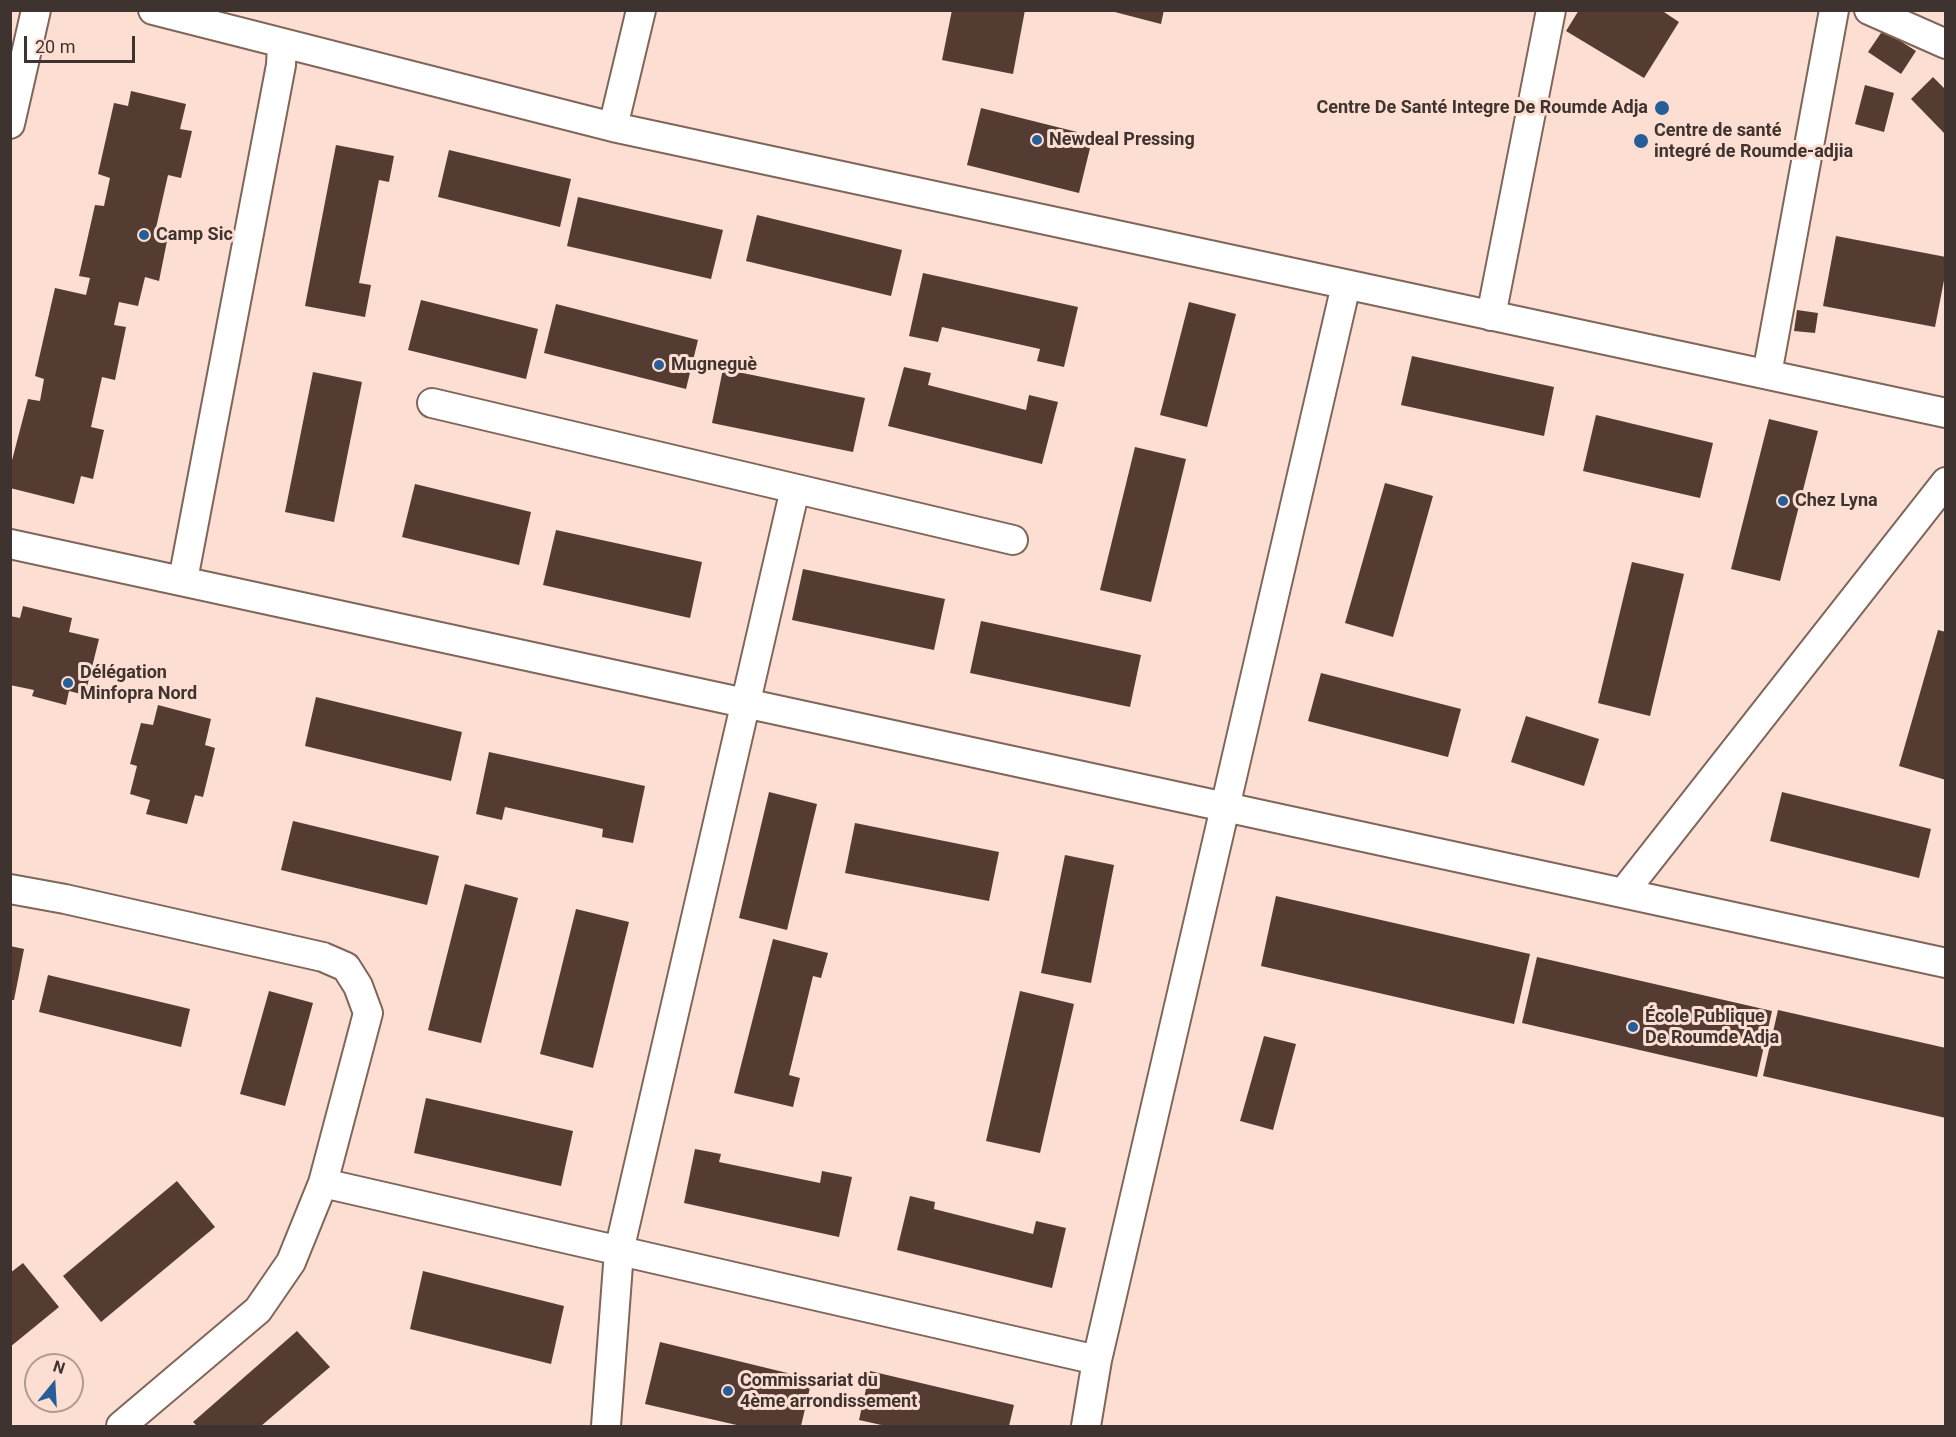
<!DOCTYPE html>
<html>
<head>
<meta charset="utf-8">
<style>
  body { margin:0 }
  #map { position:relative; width:1956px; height:1437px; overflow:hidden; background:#fcded2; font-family:Roboto,sans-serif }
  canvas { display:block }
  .frame { position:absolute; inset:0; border:12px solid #3f332f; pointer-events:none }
  .north { position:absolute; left:24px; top:1353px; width:60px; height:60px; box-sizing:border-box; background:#fcded2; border:2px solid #b09a91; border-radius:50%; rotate:18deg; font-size:16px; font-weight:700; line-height:24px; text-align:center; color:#3f332f }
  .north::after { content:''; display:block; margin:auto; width:21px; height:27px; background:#285e97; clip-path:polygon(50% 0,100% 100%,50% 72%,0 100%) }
  .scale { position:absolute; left:24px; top:36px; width:111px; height:27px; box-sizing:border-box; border:3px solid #3f332f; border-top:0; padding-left:8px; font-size:18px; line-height:21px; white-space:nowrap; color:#3f332f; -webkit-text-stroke:4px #fcded2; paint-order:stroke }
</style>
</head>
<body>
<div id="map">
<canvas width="1956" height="1437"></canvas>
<div class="frame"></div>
<div class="north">N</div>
<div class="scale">20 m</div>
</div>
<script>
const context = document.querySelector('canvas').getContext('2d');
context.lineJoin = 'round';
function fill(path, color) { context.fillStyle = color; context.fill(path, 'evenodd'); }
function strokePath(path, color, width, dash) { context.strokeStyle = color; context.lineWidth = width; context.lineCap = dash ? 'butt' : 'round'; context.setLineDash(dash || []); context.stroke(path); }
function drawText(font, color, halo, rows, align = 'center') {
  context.font = font + ' Roboto,sans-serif'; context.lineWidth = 6; context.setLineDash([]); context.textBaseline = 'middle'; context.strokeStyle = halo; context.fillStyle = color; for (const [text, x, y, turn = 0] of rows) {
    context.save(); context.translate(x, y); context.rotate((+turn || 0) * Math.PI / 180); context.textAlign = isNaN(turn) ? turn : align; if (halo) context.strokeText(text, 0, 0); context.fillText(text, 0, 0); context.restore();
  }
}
fill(new Path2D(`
  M 952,10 L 1025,10 L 1013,74 L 942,60 Z
  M 1107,10 L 1164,10 L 1161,24 Z
  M 1579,10 L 1661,10 L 1679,22 L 1644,78 L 1566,31 Z
  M 1883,30 L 1916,51 L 1901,74 L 1868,52 Z
  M 1933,77 L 1946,90 L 1946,135 L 1911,99 Z
  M 1865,85 L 1894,93 L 1884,132 L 1855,124 Z
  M 131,91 L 186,104 L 180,129 L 192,131 L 181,178 L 168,175 L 156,228 L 169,231 L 159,281 L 145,277 L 138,306 L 119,302 L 114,325 L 126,327 L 115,380 L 102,377 L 91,427 L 104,430 L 93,479 L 81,476 L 74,504 L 10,488 L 10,468 L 28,399 L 40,401 L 44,379 L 35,376 L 55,288 L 86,295 L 90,278 L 79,276 L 95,205 L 104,206 L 110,178 L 98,174 L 114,103 L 128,106 Z
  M 981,108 L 1093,136 L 1079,193 L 967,165 Z
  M 336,145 L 394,156 L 389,182 L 379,180 L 359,283 L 371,285 L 365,317 L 305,306 Z
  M 449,150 L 571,179 L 560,227 L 438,197 Z
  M 578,197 L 723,230 L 711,279 L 567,246 Z
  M 757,215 L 902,250 L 891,296 L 746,261 Z
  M 1836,236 L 1946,257 L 1946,270 L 1935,327 L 1823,306 Z
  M 923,273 L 1078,307 L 1064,367 L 1037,361 L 1040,349 L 942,327 L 938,342 L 909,336 Z
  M 421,300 L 538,329 L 526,379 L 408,350 Z
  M 1189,302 L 1236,314 L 1207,427 L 1160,415 Z
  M 556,304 L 698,340 L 686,389 L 544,353 Z
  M 1797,310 L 1818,313 L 1815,333 L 1794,331 Z
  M 1412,356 L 1554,387 L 1544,436 L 1401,405 Z
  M 904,367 L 931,373 L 928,385 L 1026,410 L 1029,395 L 1058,402 L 1042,464 L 888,426 Z
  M 723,369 L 865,398 L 853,452 L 712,423 Z
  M 313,372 L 362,382 L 334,522 L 285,512 Z
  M 1596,415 L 1713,443 L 1700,498 L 1583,471 Z
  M 1769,419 L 1818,431 L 1780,581 L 1731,569 Z
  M 1135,447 L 1186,459 L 1151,602 L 1100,590 Z
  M 1385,483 L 1433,496 L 1393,637 L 1345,623 Z
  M 415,484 L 531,512 L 519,565 L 402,537 Z
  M 556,530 L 702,562 L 690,618 L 543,585 Z
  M 1632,562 L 1684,574 L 1650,716 L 1598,703 Z
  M 803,569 L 945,599 L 934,650 L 792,620 Z
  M 23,606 L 72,618 L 69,632 L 99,639 L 85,695 L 69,691 L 66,705 L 32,696 L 34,690 L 10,685 L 10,616 L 20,618 Z
  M 981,621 L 1141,655 L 1130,707 L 970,673 Z
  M 1938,630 L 1946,632 L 1946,780 L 1899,766 Z
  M 1321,673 L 1461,709 L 1448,757 L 1308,721 Z
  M 316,697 L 462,732 L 451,781 L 305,746 Z
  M 158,705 L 211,719 L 205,745 L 215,748 L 203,797 L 195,795 L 187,824 L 146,814 L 150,800 L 130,794 L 137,766 L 130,764 L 141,723 L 153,725 Z
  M 1526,716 L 1599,739 L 1584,786 L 1511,762 Z
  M 489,752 L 645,786 L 633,843 L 602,837 L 603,829 L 505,807 L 502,820 L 476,814 Z
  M 769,792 L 817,804 L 787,930 L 739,918 Z
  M 1782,792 L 1931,829 L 1919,878 L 1770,841 Z
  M 293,821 L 439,856 L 427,905 L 281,870 Z
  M 855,823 L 999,852 L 989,901 L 845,873 Z
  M 1065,855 L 1114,865 L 1091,983 L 1041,973 Z
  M 465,884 L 518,898 L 481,1043 L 428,1030 Z
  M 1276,896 L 1530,954 L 1514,1024 L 1261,966 Z
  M 576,909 L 629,922 L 593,1068 L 540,1054 Z
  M 773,939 L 828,953 L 821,978 L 813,976 L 789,1075 L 800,1078 L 793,1107 L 734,1093 Z
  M 10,946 L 24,949 L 14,1000 L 10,1000 Z
  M 1537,957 L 1772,1011 L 1757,1077 L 1522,1023 Z
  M 48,975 L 190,1009 L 181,1047 L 39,1012 Z
  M 269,991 L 313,1003 L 285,1106 L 240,1094 Z
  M 1020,991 L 1074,1004 L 1040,1153 L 986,1141 Z
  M 1778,1010 L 1946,1048 L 1946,1118 L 1763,1076 Z
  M 1264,1036 L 1296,1044 L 1273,1130 L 1240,1121 Z
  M 426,1098 L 573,1131 L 561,1186 L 414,1153 Z
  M 695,1149 L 721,1154 L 719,1162 L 820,1183 L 822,1171 L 852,1177 L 839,1237 L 684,1203 Z
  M 177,1181 L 215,1227 L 101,1322 L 63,1276 Z
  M 910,1196 L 935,1202 L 934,1209 L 1033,1234 L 1036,1221 L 1066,1228 L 1052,1288 L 897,1250 Z
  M 23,1263 L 59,1307 L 10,1347 L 10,1273 Z
  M 423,1271 L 564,1306 L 551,1364 L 410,1329 Z
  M 297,1331 L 330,1367 L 261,1426 L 197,1426 L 193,1422 Z
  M 660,1342 L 812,1379 L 801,1426 L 741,1426 L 645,1404 Z
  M 870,1371 L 1014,1405 L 1009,1426 L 886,1426 L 859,1420 Z`), '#543c33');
const street = new Path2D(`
  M 153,10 L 613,127 L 1946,413
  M 1869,10 L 1946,44
  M 10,124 L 36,10
  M 613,127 L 641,10
  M 1491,316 L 1551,10
  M 1767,374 L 1834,10
  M 432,403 L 1013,540
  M 10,544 L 1946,963
  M 183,580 L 281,65 L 282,44
  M 10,889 L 65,899 L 323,957 L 346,967 L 358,986 L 368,1013 L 323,1183 L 291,1262 L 258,1310 L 121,1426
  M 1623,893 L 1946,482
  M 323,1183 L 1097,1360
  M 606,1426 L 619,1251 L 795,489
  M 1086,1426 L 1097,1360 L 1346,285`);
strokePath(street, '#7f655a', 32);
strokePath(street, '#fff', 28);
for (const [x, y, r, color] of [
  [1662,108,8,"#285e97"],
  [1037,140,6,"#285e97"],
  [1641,141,8,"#285e97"],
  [144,235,6,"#285e97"],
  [659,365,6,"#285e97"],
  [1783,501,6,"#285e97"],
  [68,683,6,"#285e97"],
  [1633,1027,6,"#285e97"],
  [728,1391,6,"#285e97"]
]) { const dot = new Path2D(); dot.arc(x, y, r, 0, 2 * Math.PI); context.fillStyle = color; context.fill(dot); strokePath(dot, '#fcded2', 2); }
drawText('bold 18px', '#3f332f', '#fcded2', [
  ["Centre De Santé Integre De Roumde Adja",1648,108,"right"],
  ["Centre de santé",1654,131],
  ["integré de Roumde-adjia",1654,152],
  ["Newdeal Pressing",1049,140],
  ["Camp Sic",156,235],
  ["Mugneguè",671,365],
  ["Chez Lyna",1795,501],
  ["Délégation",80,673],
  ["Minfopra Nord",80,694],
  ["École Publique",1645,1017],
  ["De Roumde Adja",1645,1038],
  ["Commissariat du",740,1381],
  ["4ème arrondissement",740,1402]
], 'left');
</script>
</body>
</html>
